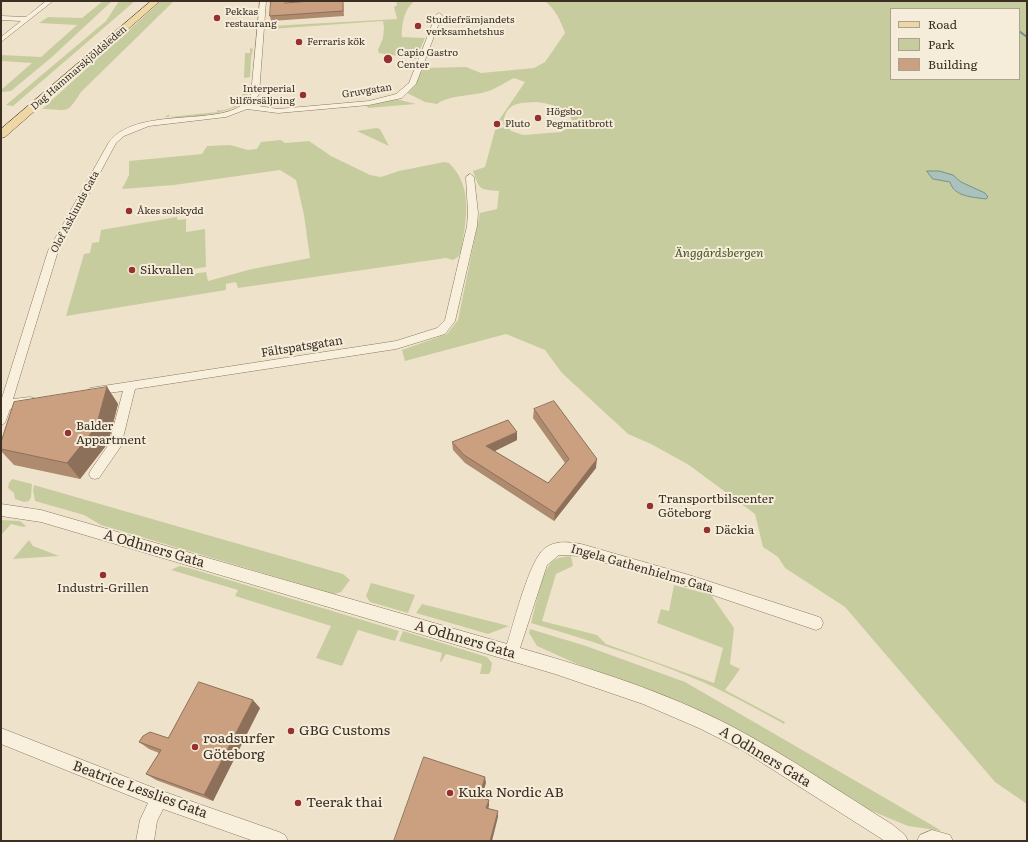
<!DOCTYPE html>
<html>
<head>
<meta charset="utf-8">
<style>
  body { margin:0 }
  #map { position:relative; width:1028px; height:842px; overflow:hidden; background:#eee3ca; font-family:Literata,serif }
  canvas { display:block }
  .frame { position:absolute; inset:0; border:2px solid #3b2e22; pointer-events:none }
  .legend { position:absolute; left:890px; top:8px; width:130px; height:72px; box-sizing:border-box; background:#f5edda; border:1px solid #aba190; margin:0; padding:5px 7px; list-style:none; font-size:12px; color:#3b2e22 }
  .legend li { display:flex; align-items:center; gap:8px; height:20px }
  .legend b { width:20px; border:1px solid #aba190 }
</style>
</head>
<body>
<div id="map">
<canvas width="1028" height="842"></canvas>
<div class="frame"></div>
<ul class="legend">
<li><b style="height:5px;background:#eed7a4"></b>Road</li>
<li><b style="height:11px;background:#c7cc9e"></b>Park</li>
<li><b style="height:11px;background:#caa081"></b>Building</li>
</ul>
</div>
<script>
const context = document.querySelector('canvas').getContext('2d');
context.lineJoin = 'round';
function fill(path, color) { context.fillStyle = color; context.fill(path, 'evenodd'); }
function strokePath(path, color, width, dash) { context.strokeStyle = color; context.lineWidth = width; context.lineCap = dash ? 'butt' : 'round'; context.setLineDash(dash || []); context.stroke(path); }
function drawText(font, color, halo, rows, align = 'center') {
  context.font = font + ' Literata,serif'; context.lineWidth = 4; context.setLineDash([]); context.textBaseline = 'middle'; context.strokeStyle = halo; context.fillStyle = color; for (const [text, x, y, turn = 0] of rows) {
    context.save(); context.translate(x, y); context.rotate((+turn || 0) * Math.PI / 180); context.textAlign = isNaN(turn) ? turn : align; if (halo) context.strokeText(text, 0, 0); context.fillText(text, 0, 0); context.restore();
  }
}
fill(new Path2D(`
  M 103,1 L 112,1 L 52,57 L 11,91 L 1,92 L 1,90 L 32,63 L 1,61 L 1,55 L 41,57 L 77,25 L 39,23 L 48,17 L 82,18 Z
  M 119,1 L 135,1 L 13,106 L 6,105 L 106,21 Z
  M 161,1 L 174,1 L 81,92 C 66,115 69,110 42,109 Z
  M 396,1 L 415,1 C 405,7 401,25 402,37 L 425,38 L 416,59 L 379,53 L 378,50 L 383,38 L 384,28 L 383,21 L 271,29 L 271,26 L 397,19 L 394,7 L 397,5 Z
  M 545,1 L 1027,1 L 1027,804 L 995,782 L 845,607 L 785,568 L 778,557 L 763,547 L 755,514 L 689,465 L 651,444 L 628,434 L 562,373 L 545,350 L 506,334 L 405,361 L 402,350 L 447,334 L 458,320 L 480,213 L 497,209 L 499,191 C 479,189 480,191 473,171 L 485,167 L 495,130 L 504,127 L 503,121 L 499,120 L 525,82 L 514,78 C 506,82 497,88 489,91 C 474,96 448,95 437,104 L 425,102 L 407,93 L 424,68 L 466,67 L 481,73 L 534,68 L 545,62 L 565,33 C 560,20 556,10 545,1 ZM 891,9 L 1019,9 L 1019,79 L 891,79 ZM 536,102 C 552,104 567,107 574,124 L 561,132 L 523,135 L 511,131 L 504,119 C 508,102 521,103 536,102 ZM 953,175 L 961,182 L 985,193 L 986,199 C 973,197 954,197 950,182 L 933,179 Z
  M 250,48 L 253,49 L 251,58 L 250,77 L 244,78 L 245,53 L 250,53 Z
  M 245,85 L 249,85 L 247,99 C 236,114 186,119 165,117 L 169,114 L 169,117 L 217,112 L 217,110 C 223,112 238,106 242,100 L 243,87 Z
  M 396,99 L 416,104 L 368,108 L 367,106 Z
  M 376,128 L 380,129 L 389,146 L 357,131 Z
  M 281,140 L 285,143 L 309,141 L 331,156 L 370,175 L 381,177 L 399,171 L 444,162 L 449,163 C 474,187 466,221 461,251 L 458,257 L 453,260 L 446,258 L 238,288 L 236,282 L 226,284 L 226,290 L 66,316 L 84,254 L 90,253 L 92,243 L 99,242 L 101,230 L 177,217 L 177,220 L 186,219 L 186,232 L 205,229 L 206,267 L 193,269 L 192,274 L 206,272 L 208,281 L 252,269 L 310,258 L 304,215 L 296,180 L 280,170 L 174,185 L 122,189 L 129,175 L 129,161 L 202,154 L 207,146 L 230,145 L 248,150 L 257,149 L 261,142 Z
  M 12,479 L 32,484 L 31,497 L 29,501 L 24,502 L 15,499 L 14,493 L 8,488 L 9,483 Z
  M 34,485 L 343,574 L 350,580 L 341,592 L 334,594 L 101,525 L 84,515 L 35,501 L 33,490 Z
  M 1,520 L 20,521 L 26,526 L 23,527 L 11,524 L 1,535 Z
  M 29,540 L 33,546 L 59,556 L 13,559 Z
  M 571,556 L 573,566 L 556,574 L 542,621 L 597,635 L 606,644 L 714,683 L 723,648 L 657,623 L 661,609 L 669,611 L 674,585 L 711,595 L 734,628 L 730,664 L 740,669 L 725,690 L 785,722 L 784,724 C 753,707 721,689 688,676 C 637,655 584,639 531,623 C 535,610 542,568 553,561 C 558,557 564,557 571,556 Z
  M 179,566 L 189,568 L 399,631 L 395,641 L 358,630 L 342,666 L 316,658 L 331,626 L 235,596 L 238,590 L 171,570 Z
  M 371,583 L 415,595 L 408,613 L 370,602 L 366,596 Z
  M 422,604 L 509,626 L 488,634 L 416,613 Z
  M 530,629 L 586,646 L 685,682 L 942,831 L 908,826 L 867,809 L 683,704 L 577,664 L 537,646 L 529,633 Z
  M 403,631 L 487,657 L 492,663 L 491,670 L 489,674 L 480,674 L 482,664 L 446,654 L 441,662 L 440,661 L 442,653 L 399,641 Z`), '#c7cc9e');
const water = new Path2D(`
  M 927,171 L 939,171 L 953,175 L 961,182 L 985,193 L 988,197 L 986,199 C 973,197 954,197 950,182 L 933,179 Z`);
fill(water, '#aac2bb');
strokePath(water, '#719189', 1);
strokePath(new Path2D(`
  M 1019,31 L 1027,37`), '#719189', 2);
const minor = new Path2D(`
  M 46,1 L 53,1 L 1,42 L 1,37 L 21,21 L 1,20 L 1,16 L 26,17 Z
  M 260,1 L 266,1 L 259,94 L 252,105 L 278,109 L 369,101 L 396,94 L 409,83 L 436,15 L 439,13 L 442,15 L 416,84 L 402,98 L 369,105 L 278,113 L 247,109 L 226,117 L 149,126 L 124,136 L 116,143 L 58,251 L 13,399 L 30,397 L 34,398 L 36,401 L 34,404 L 10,409 L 5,423 L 1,425 L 1,401 L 48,251 L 109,142 C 140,102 236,132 251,94 Z
  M 470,174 L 474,177 L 478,213 L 477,226 L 455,321 L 445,334 L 396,349 L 135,389 L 121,446 L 99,478 L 95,479 L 91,478 L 89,474 L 91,470 L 109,444 L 123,391 L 94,395 L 90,394 L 88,391 L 90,388 L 396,341 L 437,328 L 445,320 L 467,226 L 468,213 L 466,177 Z
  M 1,504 L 41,510 L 507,644 C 514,623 529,560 545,548 C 556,540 569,542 581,544 L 689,575 L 816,616 L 821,618 L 823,623 L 821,628 L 816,630 L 689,587 L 581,556 L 559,555 L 547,565 L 520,648 C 593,669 666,692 733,727 C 788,756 840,792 893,825 L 905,835 L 908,841 L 885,841 L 742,750 L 701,729 L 643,704 L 555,674 L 41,522 L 1,516 Z
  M 1,728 L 159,790 L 279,832 L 285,835 L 288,841 L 254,841 L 163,809 L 157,821 L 154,841 L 136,841 L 140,820 L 148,803 L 1,744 Z
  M 932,830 L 950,835 L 953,841 L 917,841 L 920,835 Z`);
const major = new Path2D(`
  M 151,1 L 160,1 L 5,137 L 1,138 L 1,129 Z`);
strokePath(minor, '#8a765f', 1);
strokePath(major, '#584432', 1);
fill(minor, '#f8f0dd');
fill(major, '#eed7a4');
fill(new Path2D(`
  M 311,1 L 343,1 L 344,16 L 271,21 L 270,16 L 285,3 Z
  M 107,387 L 118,404 L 108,443 L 80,479 L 14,465 L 1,451 L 1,442 Z
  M 534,409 L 596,468 L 554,521 L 465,463 L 453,450 L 452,442 L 517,440 L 494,451 L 548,483 L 565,463 L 533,418 Z
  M 260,708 L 213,801 L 156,780 L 146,774 L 159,753 L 149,749 L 139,742 L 168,738 Z`), '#ae8a6f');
fill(new Path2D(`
  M 107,387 L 118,404 L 108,443 L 80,479 L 67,463 Z
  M 517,432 L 517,440 L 487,455 L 486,446 Z
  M 597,459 L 596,468 L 554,521 L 555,513 Z
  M 253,700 L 260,708 L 213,801 L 204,795 Z
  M 485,777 L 486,783 L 480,803 L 479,797 Z
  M 489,800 L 489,806 L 487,813 L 486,808 Z
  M 498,811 L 498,817 L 492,841 L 490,841 Z`), '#8d705a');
const building = new Path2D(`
  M 271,1 L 285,1 L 285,3 L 311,1 L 343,1 L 343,11 L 270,16 Z
  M 107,387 L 96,427 L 67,463 L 1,449 L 1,442 L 14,402 Z
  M 554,401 L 597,459 L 555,513 L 464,455 L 452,442 L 508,420 L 517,432 L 486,446 L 548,483 L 569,459 L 534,409 Z
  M 199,682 L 253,700 L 204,795 L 146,774 L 161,750 L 139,742 L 143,736 L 150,732 L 168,738 Z
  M 424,757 L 485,777 L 479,797 L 489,800 L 486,808 L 498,811 L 490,841 L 394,841 Z`);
fill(building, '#caa081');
strokePath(building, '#8d705a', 1);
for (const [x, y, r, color] of [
  [217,18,4,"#973031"],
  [418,26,4,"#973031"],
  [299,42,4,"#973031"],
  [388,59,5,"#973031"],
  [303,95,4,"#973031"],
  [538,118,4,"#973031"],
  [497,124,4,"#973031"],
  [129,211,4,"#973031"],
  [132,270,4,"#973031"],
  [68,433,4,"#973031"],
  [650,506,4,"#973031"],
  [707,530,4,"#973031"],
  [103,575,4,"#973031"],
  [291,731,4,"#973031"],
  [195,747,4,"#973031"],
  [450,793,4,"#973031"],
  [298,803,4,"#973031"]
]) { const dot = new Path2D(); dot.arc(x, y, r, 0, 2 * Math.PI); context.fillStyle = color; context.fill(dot); strokePath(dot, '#f5edda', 1.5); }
drawText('10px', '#3b2e22', '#f5edda', [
  ["Pekkas",225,12],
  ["restaurang",225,24],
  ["Studiefrämjandets",426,20],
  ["verksamhetshus",426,32],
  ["Ferraris kök",307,42],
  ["Capio Gastro",397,53],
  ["Center",397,65],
  ["Interperial",295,89,"right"],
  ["bilförsäljning",295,101,"right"],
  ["Högsbo",546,112],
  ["Pegmatitbrott",546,124],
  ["Pluto",505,124],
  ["Åkes solskydd",137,211]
], 'left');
drawText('10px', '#3b2e22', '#f5edda', [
  ["Dag Hammarskjöldsleden",79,68,-41],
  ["Gruvgatan",367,91,-9],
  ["Olof Asklunds Gata",75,212,-62]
]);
drawText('italic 12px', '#4b5729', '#f5edda', [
  ["Änggårdsbergen",719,253]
]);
drawText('12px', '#3b2e22', '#f5edda', [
  ["Sikvallen",140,270],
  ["Balder",76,426],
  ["Appartment",76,440],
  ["Transportbilscenter",658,499],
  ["Göteborg",658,513],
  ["Däckia",715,530],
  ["Industri-Grillen",103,588,"center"]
], 'left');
drawText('12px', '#3b2e22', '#f5edda', [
  ["Fältspatsgatan",302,347,-9],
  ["Ingela Gathenhielms Gata",642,569,16]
]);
drawText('14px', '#3b2e22', '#f5edda', [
  ["A Odhners Gata",154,549,16],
  ["A Odhners Gata",465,640,16],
  ["A Odhners Gata",765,757,31],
  ["Beatrice Lesslies Gata",140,790,20]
]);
drawText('14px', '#3b2e22', '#f5edda', [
  ["GBG Customs",299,731],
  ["roadsurfer",203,739],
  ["Göteborg",203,755],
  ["Kuka Nordic AB",458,793],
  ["Teerak thai",306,803]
], 'left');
</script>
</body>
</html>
